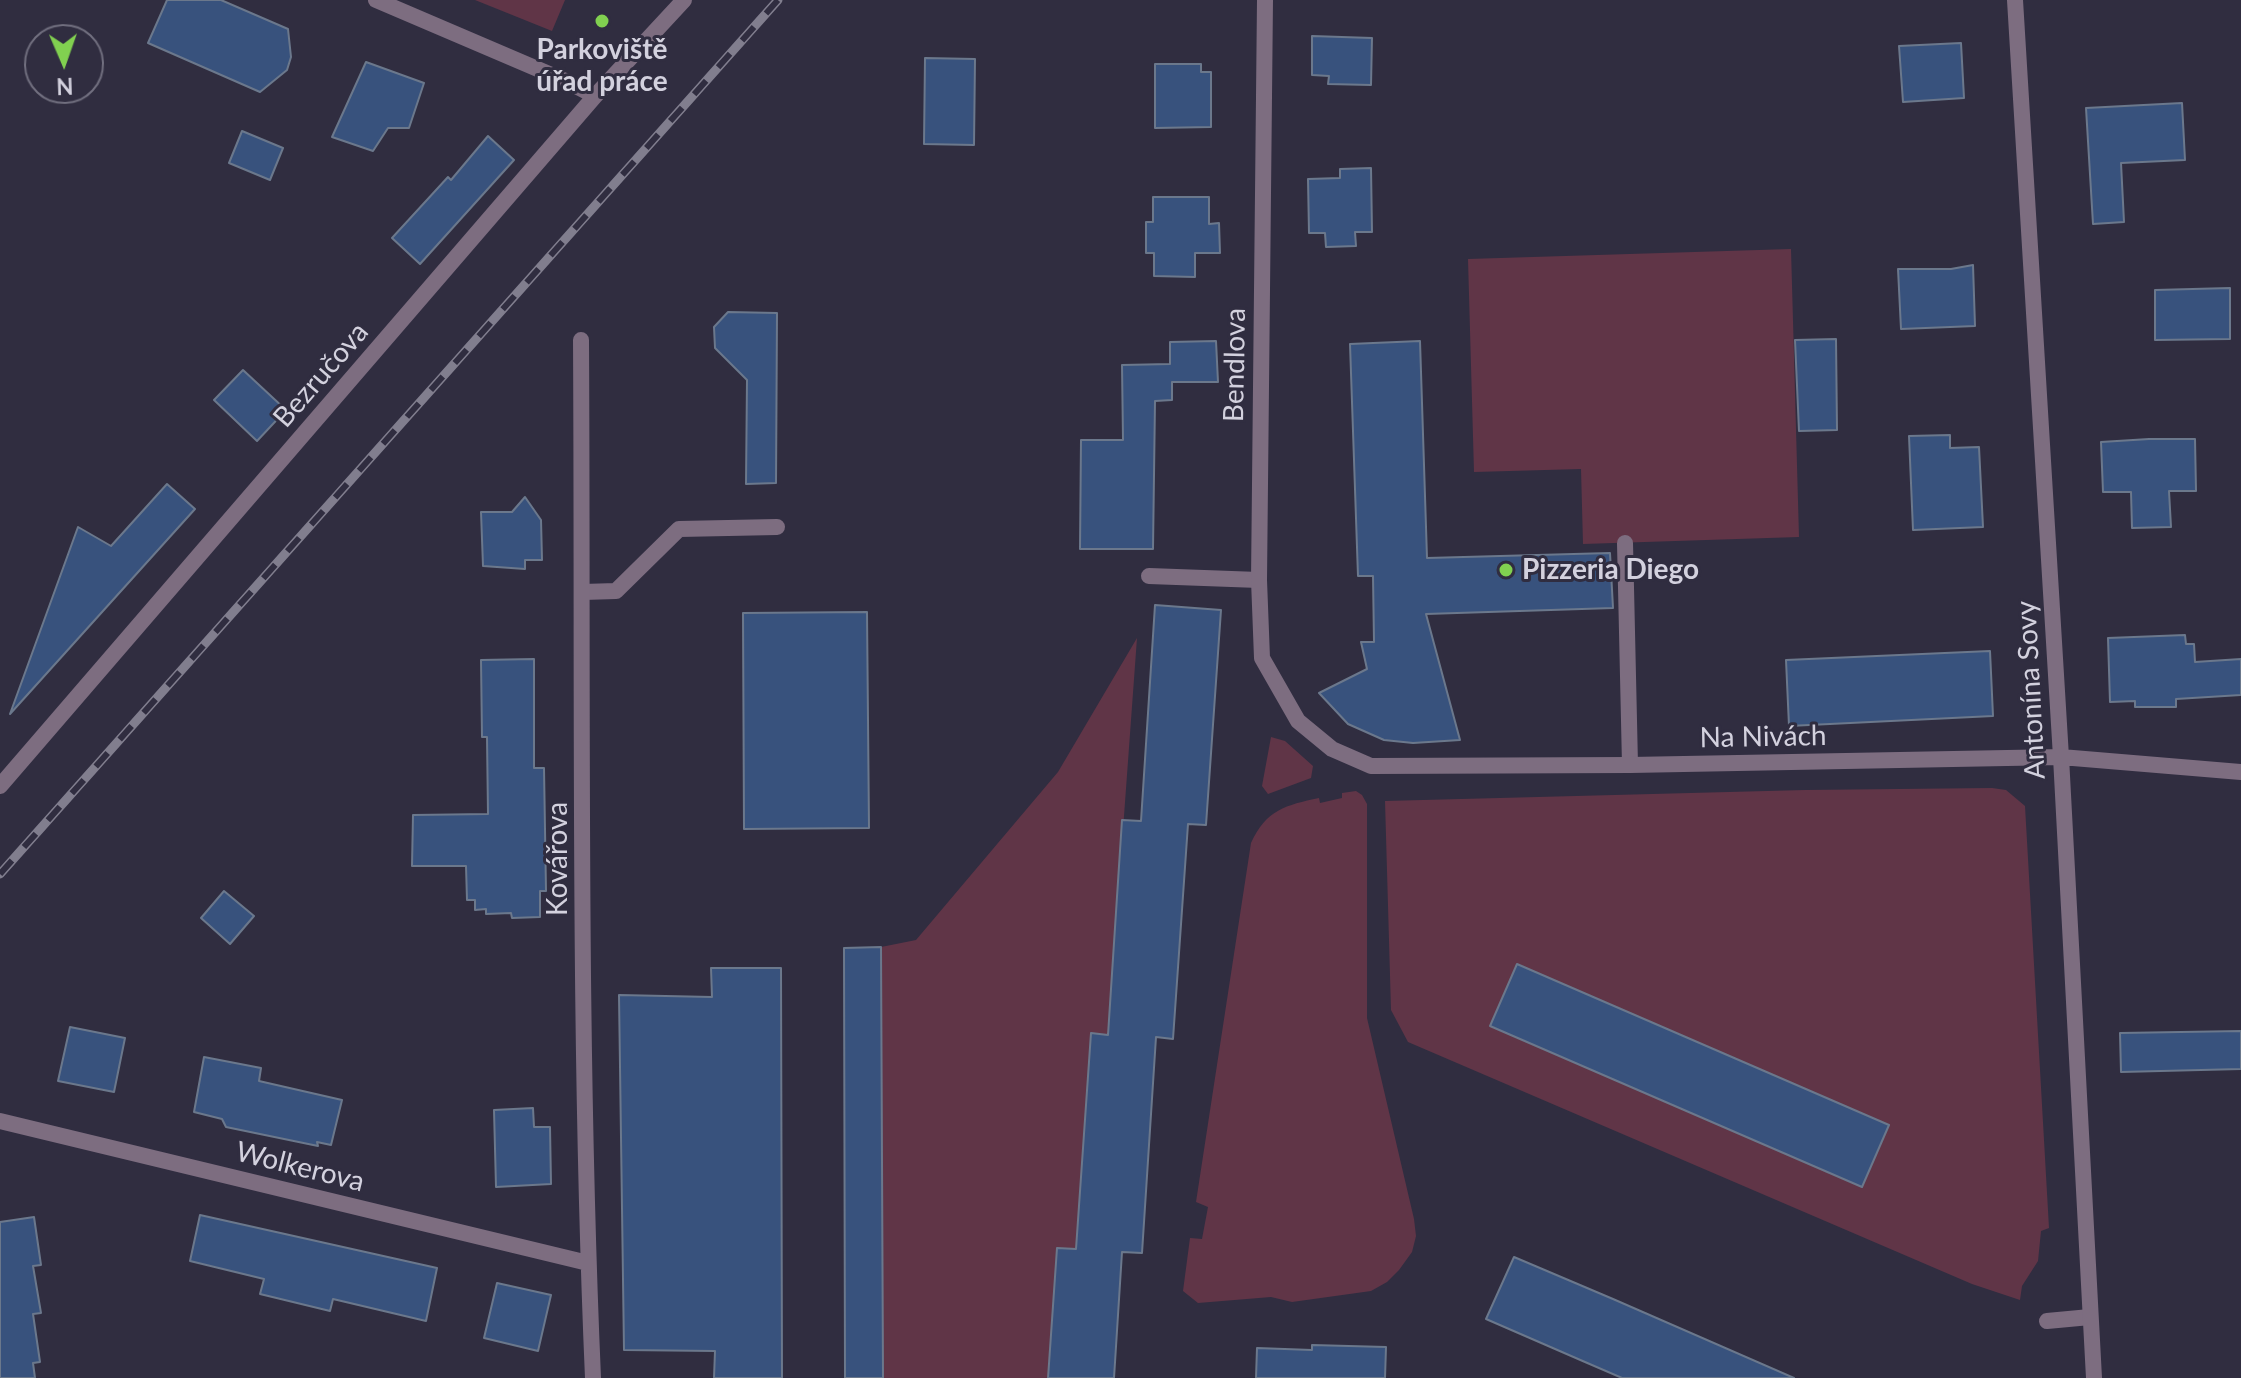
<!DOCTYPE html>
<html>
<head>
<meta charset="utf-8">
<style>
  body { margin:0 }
  #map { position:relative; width:2241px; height:1378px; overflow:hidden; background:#302d40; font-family:Lato,sans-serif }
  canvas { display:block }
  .north { position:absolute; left:24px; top:24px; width:80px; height:80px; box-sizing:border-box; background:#302d40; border:2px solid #716f7f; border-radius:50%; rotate:178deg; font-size:22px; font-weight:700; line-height:32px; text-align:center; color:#d3d1de }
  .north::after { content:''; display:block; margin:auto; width:28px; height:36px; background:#81d050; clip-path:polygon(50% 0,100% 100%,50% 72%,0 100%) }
</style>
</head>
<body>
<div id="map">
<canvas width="2241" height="1378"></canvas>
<div class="north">N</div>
</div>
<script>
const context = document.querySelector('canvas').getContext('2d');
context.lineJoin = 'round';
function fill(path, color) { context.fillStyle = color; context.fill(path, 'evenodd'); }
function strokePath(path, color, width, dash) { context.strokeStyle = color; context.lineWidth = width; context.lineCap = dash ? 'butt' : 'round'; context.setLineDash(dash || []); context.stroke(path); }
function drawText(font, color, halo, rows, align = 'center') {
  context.font = font + ' Lato,sans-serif'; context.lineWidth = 6; context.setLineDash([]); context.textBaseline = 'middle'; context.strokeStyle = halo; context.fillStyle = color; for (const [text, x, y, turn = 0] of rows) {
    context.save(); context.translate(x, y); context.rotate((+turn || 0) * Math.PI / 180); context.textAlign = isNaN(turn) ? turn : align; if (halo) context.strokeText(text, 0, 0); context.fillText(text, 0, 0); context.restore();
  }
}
fill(new Path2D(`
  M 475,0 L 565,0 L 552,31 Z
  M 1791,249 L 1799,537 L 1583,544 L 1581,469 L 1474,472 L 1468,259 Z
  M 1137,638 L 1108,1035 L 1091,1034 L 1076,1249 L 1057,1248 L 1048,1378 L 882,1378 L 881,947 L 916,940 L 1058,772 Z
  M 1271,737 L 1285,741 L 1313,766 L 1311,778 L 1268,794 L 1262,786 Z
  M 1992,788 L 2006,790 L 2025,806 L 2049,1228 L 2041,1231 L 2038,1261 L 2022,1286 L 2020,1300 L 1972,1284 L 1408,1042 L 1391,1010 L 1385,801 L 1805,790 Z
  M 1356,791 L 1362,795 L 1367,804 L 1367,1018 L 1414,1219 L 1416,1236 L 1412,1252 L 1399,1270 L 1387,1282 L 1371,1291 L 1292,1302 L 1271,1297 L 1198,1303 L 1183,1291 L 1190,1238 L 1202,1239 L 1208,1207 L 1196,1202 L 1251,843 C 1266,810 1286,805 1319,798 L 1320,803 L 1342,798 L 1342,793 Z`), '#603547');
const building = new Path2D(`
  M 167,0 L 221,0 L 288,29 L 291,57 L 287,70 L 260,92 L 148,43 Z
  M 1312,36 L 1372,38 L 1371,85 L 1328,84 L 1329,76 L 1312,75 Z
  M 1961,43 L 1964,98 L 1903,102 L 1899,46 Z
  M 925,58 L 975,59 L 974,145 L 924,144 Z
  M 366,62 L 424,83 L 409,128 L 388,128 L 373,151 L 332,137 Z
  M 1155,64 L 1201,64 L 1201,72 L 1211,72 L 1211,127 L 1155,128 Z
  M 2182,103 L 2185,160 L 2121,163 L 2124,222 L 2093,224 L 2086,108 Z
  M 242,131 L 283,148 L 270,180 L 229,163 Z
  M 488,136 L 514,160 L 420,264 L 392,238 L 448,177 L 451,180 Z
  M 1371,168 L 1372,232 L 1355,232 L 1356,246 L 1326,247 L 1325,233 L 1309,233 L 1308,179 L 1340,178 L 1340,169 Z
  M 1153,197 L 1209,197 L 1209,224 L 1219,223 L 1220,253 L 1195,253 L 1195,277 L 1154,276 L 1154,253 L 1146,253 L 1146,222 L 1153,222 Z
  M 1973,265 L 1975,326 L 1901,329 L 1898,269 L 1951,269 Z
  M 2230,288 L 2230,339 L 2155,340 L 2155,290 Z
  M 728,312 L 777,313 L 776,483 L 746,484 L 747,380 L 715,348 L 714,327 Z
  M 1836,339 L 1837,430 L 1799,431 L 1795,340 Z
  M 1216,341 L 1218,382 L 1172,382 L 1172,400 L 1155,401 L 1153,549 L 1080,549 L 1081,440 L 1123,440 L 1122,365 L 1170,364 L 1170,342 Z
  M 1420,341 L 1427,558 L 1610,553 L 1613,608 L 1426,614 L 1460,740 L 1413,743 L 1384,740 L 1348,724 L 1319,693 L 1367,669 L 1361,642 L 1374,642 L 1373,576 L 1358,576 L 1350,344 Z
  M 243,370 L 286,410 L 257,441 L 214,400 Z
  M 1950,435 L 1950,448 L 1979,447 L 1983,527 L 1913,530 L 1909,436 Z
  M 2149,439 L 2195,439 L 2196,491 L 2169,491 L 2171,527 L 2132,528 L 2131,492 L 2103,492 L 2101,442 Z
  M 167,484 L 195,509 L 10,714 L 78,527 L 111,546 Z
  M 525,497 L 541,520 L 542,560 L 525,560 L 525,569 L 483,566 L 481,512 L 512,512 Z
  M 1155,605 L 1221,610 L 1206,825 L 1188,824 L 1173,1039 L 1156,1037 L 1142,1253 L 1122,1252 L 1114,1378 L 1048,1378 L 1057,1248 L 1076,1249 L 1091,1033 L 1108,1035 L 1122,820 L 1141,821 Z
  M 867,612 L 869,828 L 744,829 L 743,613 Z
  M 2185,635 L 2186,644 L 2194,644 L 2195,662 L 2241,659 L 2241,695 L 2176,699 L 2176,707 L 2135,707 L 2135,701 L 2110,702 L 2108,638 Z
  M 1990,651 L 1993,716 L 1789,726 L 1786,660 Z
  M 534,659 L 534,768 L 544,768 L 546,891 L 540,891 L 540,917 L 512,918 L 511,913 L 486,914 L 486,909 L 475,910 L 475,900 L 467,900 L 466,866 L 412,866 L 413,815 L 488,814 L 487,737 L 482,737 L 481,660 Z
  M 224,891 L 254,916 L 230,944 L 201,918 Z
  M 881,947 L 883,1378 L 845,1378 L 844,948 Z
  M 1517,964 L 1889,1125 L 1862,1187 L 1490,1026 Z
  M 711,968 L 781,968 L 782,1378 L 714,1378 L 715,1351 L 624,1350 L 619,995 L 712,997 Z
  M 70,1027 L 125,1038 L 114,1092 L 58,1081 Z
  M 2241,1031 L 2241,1069 L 2121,1072 L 2120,1033 Z
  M 204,1057 L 261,1068 L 259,1081 L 342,1100 L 331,1145 L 317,1142 L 318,1146 L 226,1127 L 222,1119 L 194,1112 Z
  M 533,1108 L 534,1127 L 550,1127 L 551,1184 L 496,1187 L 494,1110 Z
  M 200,1215 L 437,1268 L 426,1321 L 333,1299 L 330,1311 L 260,1294 L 264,1279 L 190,1261 Z
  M 34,1217 L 41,1265 L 33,1266 L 41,1313 L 33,1314 L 40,1362 L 33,1363 L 35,1378 L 0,1378 L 0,1222 Z
  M 1514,1257 L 1613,1299 L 1794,1378 L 1622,1378 L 1585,1362 L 1486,1319 Z
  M 497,1283 L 551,1295 L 538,1351 L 484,1338 Z
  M 1312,1345 L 1386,1347 L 1385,1378 L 1256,1378 L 1257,1348 L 1312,1350 Z`);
fill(building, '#38527d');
strokePath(building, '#6b788c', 2);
strokePath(new Path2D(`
  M 1625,543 L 1630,765
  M 1149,576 L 1259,580
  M 583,592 L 616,591 L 679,529 L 777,527
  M 2047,1321 L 2090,1317`), '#7d6d80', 16);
strokePath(new Path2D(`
  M 376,0 L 568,82 L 595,96
  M 1265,0 L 1259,580 L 1262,658 L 1298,721 L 1332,749 L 1371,766 L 1630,765 L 2061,757 L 2241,772
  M 2015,0 L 2061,757 L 2094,1378
  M 581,340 C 583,685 578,1032 593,1378
  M 0,786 L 595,96 L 684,0
  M 0,1121 L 588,1263`), '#7d6d80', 16);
const rail = new Path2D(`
  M 0,874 L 778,0`);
strokePath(rail, '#817e8e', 9);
strokePath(rail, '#302d40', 6, [18]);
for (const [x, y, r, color] of [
  [602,21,8,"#81d050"],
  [1506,570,8,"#81d050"]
]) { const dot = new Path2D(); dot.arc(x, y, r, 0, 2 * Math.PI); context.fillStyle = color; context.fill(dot); strokePath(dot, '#302d40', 3); }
drawText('bold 28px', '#d3d1de', '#302d40', [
  ["Parkoviště",602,50],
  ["úřad práce",602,82],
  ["Pizzeria Diego",1522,570,"left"]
]);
drawText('28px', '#d3d1de', '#302d40', [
  ["Bendlova",1235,365,-89],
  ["Bezručova",321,375,-49],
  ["Antonína Sovy",2031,690,-93],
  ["Na Nivách",1763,737,-1],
  ["Kovářova",558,859,-90],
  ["Wolkerova",300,1167,14]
]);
</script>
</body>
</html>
